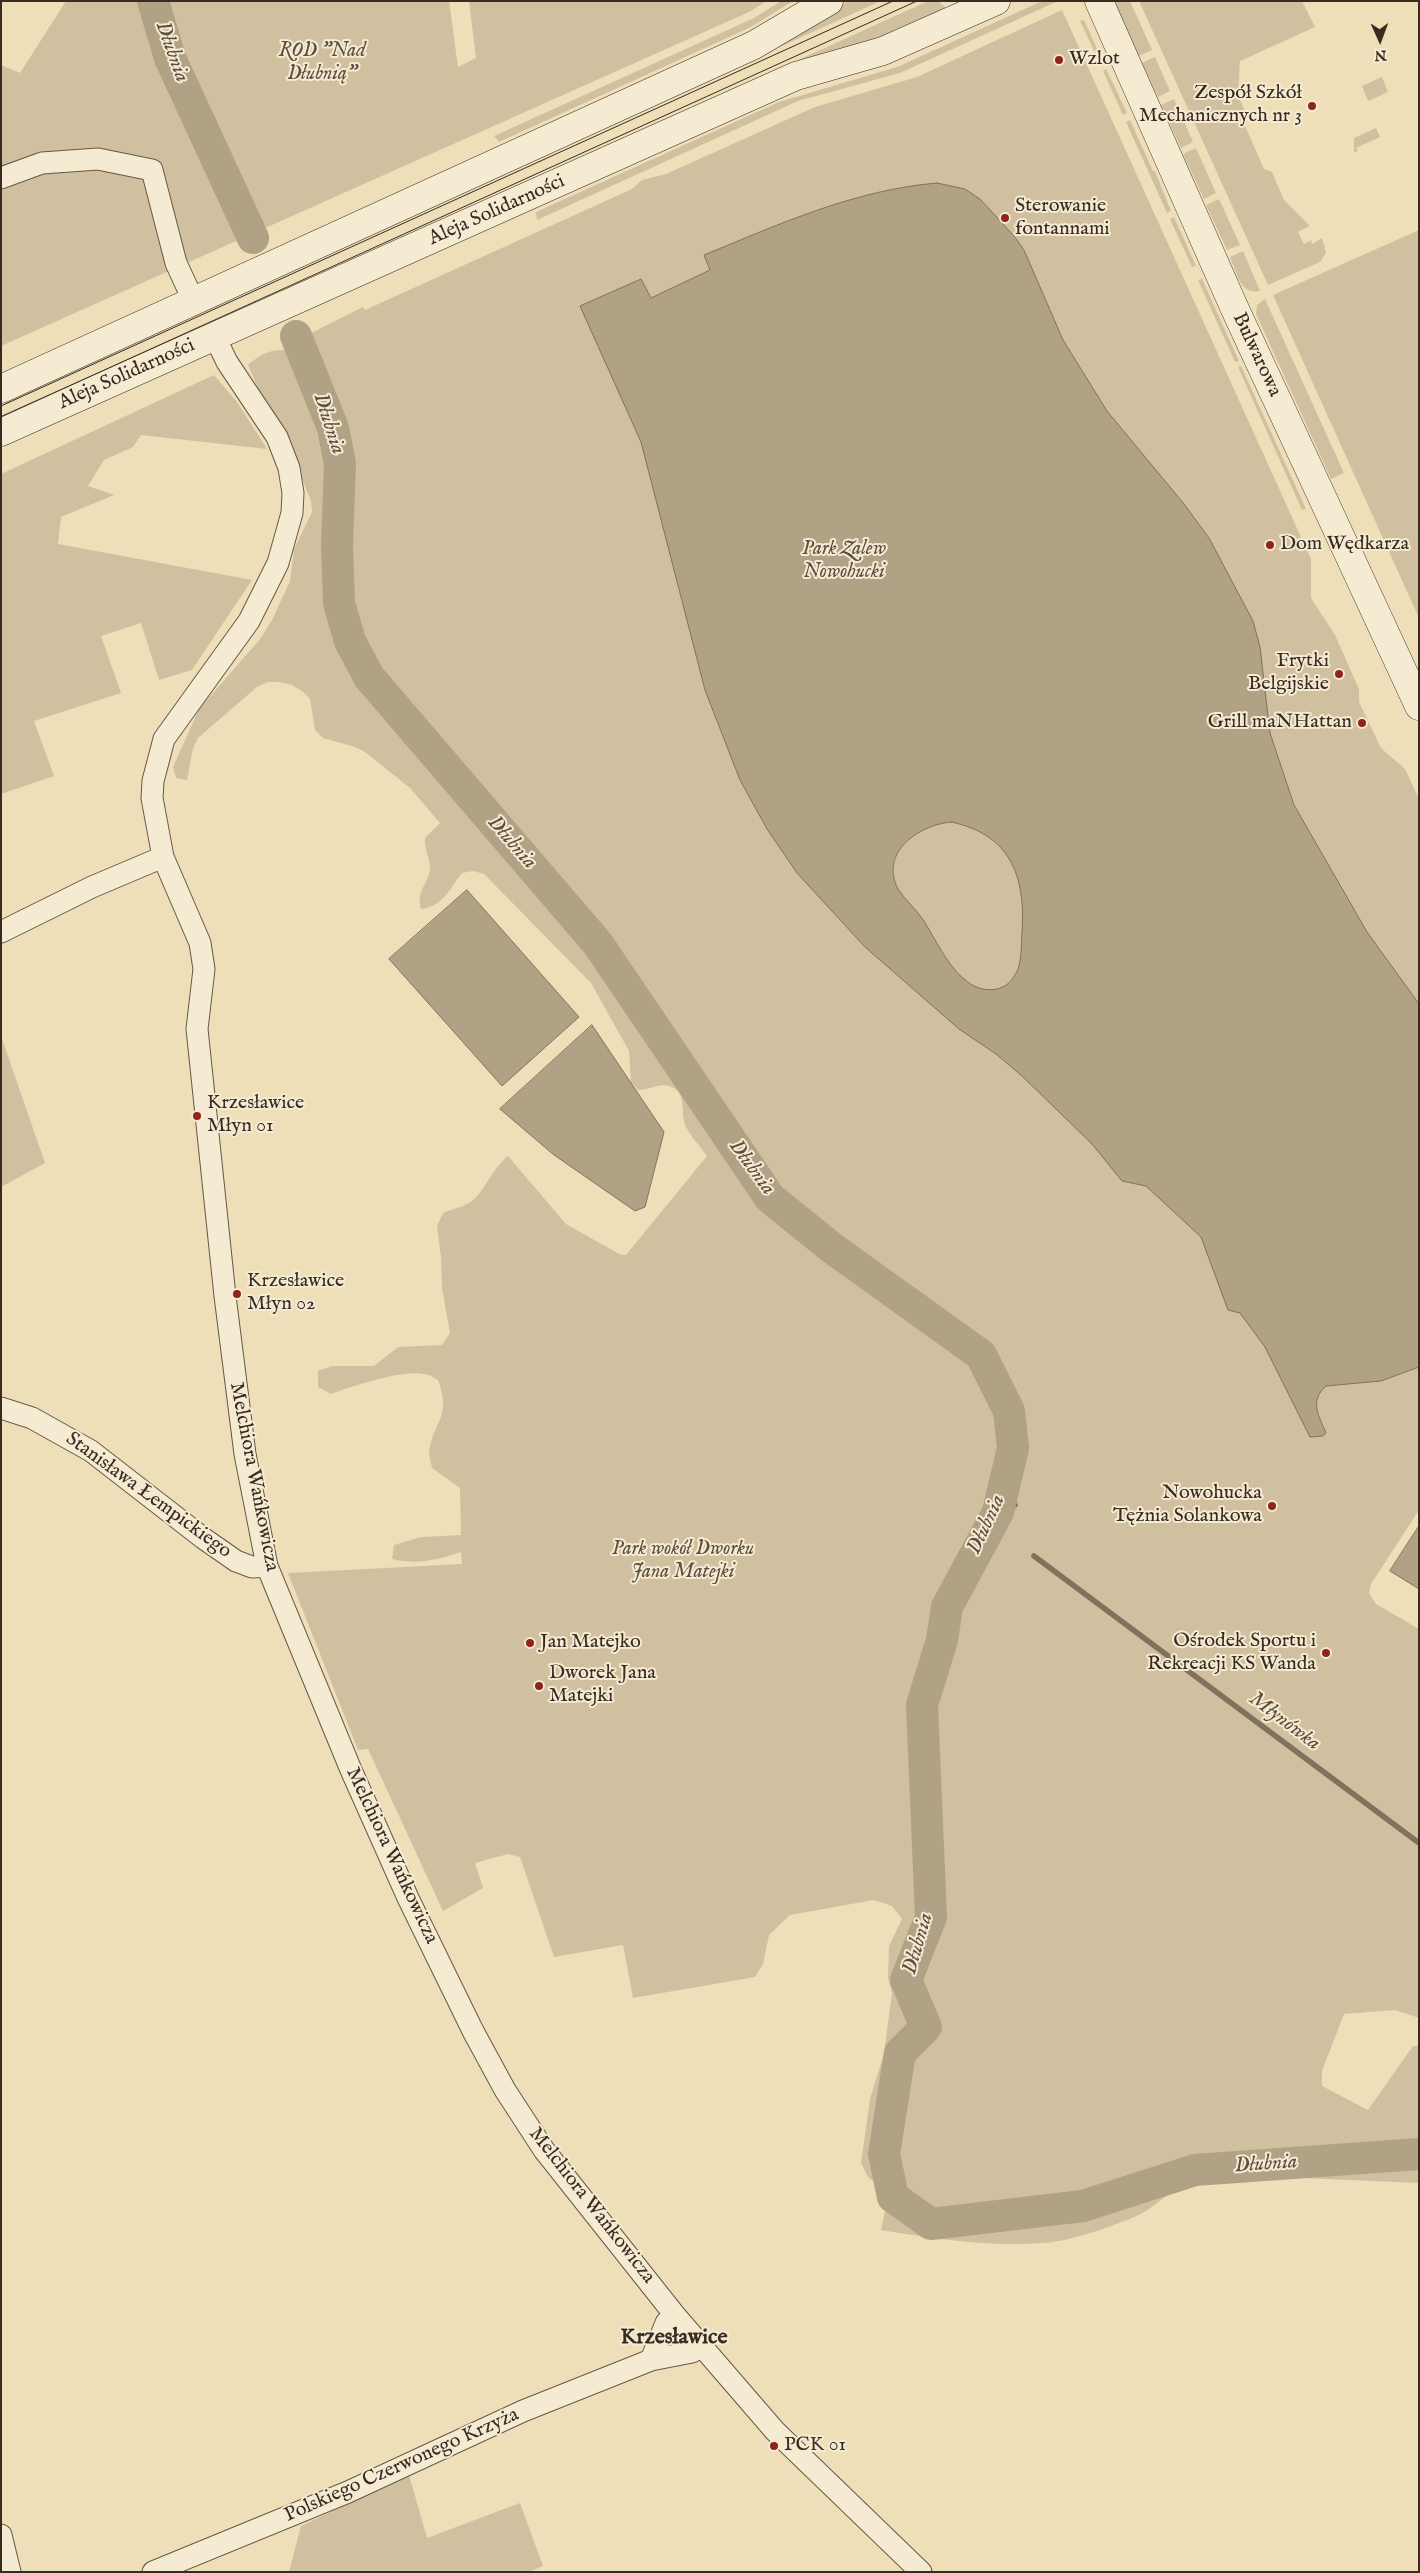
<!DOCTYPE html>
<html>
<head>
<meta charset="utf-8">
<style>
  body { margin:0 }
  #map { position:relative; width:1420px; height:2573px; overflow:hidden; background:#efdfb9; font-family:"IM FELL English",serif }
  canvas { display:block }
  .frame { position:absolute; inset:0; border:2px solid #382b21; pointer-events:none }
  .north { position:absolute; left:1355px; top:15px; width:50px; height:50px; -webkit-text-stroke:4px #f5ead2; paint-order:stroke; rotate:178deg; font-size:14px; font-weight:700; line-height:20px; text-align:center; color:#382b21 }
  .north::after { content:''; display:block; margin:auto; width:18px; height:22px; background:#382b21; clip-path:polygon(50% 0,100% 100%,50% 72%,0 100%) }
</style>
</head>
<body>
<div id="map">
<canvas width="1420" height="2573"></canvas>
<div class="frame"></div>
<div class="north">N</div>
</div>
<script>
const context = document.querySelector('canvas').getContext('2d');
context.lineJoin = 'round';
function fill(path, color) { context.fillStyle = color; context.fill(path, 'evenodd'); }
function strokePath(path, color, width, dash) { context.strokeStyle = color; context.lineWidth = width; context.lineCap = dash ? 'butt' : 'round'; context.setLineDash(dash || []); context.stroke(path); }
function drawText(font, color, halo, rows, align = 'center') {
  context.font = font + ' "IM FELL English",serif'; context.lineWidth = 4; context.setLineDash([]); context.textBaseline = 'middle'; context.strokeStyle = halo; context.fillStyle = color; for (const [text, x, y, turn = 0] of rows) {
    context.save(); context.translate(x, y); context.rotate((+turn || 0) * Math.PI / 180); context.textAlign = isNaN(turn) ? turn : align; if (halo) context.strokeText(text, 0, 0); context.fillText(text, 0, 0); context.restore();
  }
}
fill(new Path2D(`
  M 66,1 L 449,1 L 458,67 L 476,58 L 469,1 L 767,1 L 749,12 L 1,346 L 1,65 L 20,73 Z
  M 781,1 L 793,1 L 751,27 L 499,142 L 494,136 L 754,18 Z
  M 848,1 L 881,1 L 300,264 L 777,45 Z
  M 928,1 L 938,1 L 946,8 L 326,275 Z
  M 1042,1 L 1058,1 L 900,73 L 798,101 L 537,220 L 536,212 L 779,102 L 897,67 Z
  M 1119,1 L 1130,1 L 1152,50 L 1139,56 L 1115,3 Z
  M 1139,1 L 1302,1 L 1315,27 L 1240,61 L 1238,95 L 1246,114 L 1242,119 L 1264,169 L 1272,172 L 1284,200 L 1310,226 L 1298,232 L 1304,244 L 1311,240 L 1312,244 L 1322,238 L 1326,253 L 1320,262 L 1268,285 Z
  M 1062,10 L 1311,559 L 1311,598 L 1335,635 L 1359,689 L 1359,702 L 1381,748 L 1405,769 L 1419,799 L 1419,1510 L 1371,1584 L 1369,1593 L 1376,1604 L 1419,1629 L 1419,2018 L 1395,2010 L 1344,2014 L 1322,2071 L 1322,2086 L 1368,2110 L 1413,2046 L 1419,2046 L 1419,2183 L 1231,2175 C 1215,2176 1201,2177 1187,2183 C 1167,2192 1153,2210 1132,2218 C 1107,2228 1071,2241 1044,2243 C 989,2247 935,2239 881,2230 L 887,2201 L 881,2187 L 868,2177 L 861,2163 L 870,2099 L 884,2053 L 892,1993 L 888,1978 L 889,1946 L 902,1919 L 892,1906 L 874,1900 L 790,1915 L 769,1935 L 763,1964 L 755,1977 L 633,1998 L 623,1945 L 554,1957 L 520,1857 L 508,1854 L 475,1863 L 483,1888 L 443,1911 L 368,1749 L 358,1750 L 288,1573 L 462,1564 L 461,1552 C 438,1560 416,1565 392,1559 L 394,1545 L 421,1537 L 461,1535 L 460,1488 L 432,1468 C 431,1463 429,1457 429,1452 C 433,1421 452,1418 438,1380 C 434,1378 429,1374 424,1374 C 401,1370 353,1386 331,1394 L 318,1387 L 318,1371 L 332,1366 L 374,1366 L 398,1347 L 442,1345 L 450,1333 L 442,1288 L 441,1257 L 437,1226 L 443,1213 C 452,1209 464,1207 472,1201 C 487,1188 491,1170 508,1156 L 566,1224 L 621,1255 L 626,1255 L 707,1156 C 700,1146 691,1137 686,1127 C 679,1113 689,1092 669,1086 C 659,1083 649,1090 638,1090 L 631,1082 L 629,1051 L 591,983 L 484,874 L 473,871 L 462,873 C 450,889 442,907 421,909 C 416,891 427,886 430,870 C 431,861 424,850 425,838 L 440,823 L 410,788 L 365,752 L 355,747 L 323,738 L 315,730 L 310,699 L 302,691 L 292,685 L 279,682 L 268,682 L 257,687 L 198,738 L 193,748 L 187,780 L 176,778 L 173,767 L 199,709 L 261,638 L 272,620 L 290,581 L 294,549 L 312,512 L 311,501 L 284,435 L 270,415 L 248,365 C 261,354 269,349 286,350 L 285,346 L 363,307 L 365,310 L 632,189 L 642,180 L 666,174 L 815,107 L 917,77 Z
  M 1084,20 L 1103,62 L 1100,63 L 1080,21 Z
  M 1155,57 L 1170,91 L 1158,97 L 1142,63 Z
  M 1106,69 L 1127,113 L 1123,115 L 1103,71 Z
  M 1382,77 L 1388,92 L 1368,101 L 1362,86 Z
  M 1174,99 L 1193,142 L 1181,148 L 1161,105 Z
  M 1130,120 L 1153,171 L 1155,171 L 1171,211 L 1167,213 L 1126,122 Z
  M 1376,128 L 1380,137 L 1356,148 L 1358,151 L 1354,153 L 1354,138 Z
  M 1196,148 L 1216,193 L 1204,199 L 1183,154 Z
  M 1219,199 L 1240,245 L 1227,250 L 1206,205 Z
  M 1174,217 L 1196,266 L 1192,267 L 1170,219 Z
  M 1419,230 L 1419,618 L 1273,295 Z
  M 1243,251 L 1260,291 C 1240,295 1237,273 1230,257 Z
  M 1202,279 L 1239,361 L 1235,362 L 1198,280 Z
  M 1265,299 L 1344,473 L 1331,479 L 1256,314 L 1257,305 Z
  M 1241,366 L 1306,509 L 1302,510 L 1238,367 Z
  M 214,375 L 237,402 L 267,449 L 141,435 L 133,447 L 104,460 L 88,486 L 114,495 L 61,517 L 58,544 L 252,580 L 192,670 L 159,680 L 141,623 L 101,636 L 121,693 L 34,721 L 54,776 L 1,794 L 1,474 Z
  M 1,1036 L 45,1163 L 1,1187 Z
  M 409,2475 L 427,2538 L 520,2503 L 543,2566 L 529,2572 L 289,2572 L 301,2526 Z`), '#d0c09f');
const water = new Path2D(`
  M 937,183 L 965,189 L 980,199 L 1014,236 L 1024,250 L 1063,340 L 1107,411 L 1184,504 L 1209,538 L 1253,621 L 1260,647 L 1270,733 L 1294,805 L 1367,932 L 1419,1004 L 1419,1367 L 1381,1381 L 1326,1386 C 1309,1401 1319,1416 1326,1433 L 1323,1436 L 1310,1437 L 1265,1347 L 1240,1313 L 1228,1310 L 1201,1237 L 1146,1186 L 1122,1181 L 1092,1144 L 1022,1076 L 996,1054 L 959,1029 L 865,947 L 797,873 L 767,829 L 740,780 L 705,690 L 641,442 L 580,306 L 641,279 L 651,298 L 710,270 L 704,255 C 780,224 854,190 937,183 ZM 951,822 C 1010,834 1026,876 1022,932 C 1021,944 1022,958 1018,969 C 1013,980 1008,986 997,989 C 961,997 939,945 924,921 C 917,910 905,900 898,889 C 879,852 919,825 951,822 Z
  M 467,890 L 579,1017 L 502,1086 L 389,959 Z
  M 592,1025 L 664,1132 L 645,1207 L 635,1211 L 554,1155 L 500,1109 Z
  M 1419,1526 L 1419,1589 L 1390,1571 Z`);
fill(water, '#b1a285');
strokePath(water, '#81725d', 1);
strokePath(new Path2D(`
  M 1004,1493 L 1015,1505
  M 1034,1556 L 1419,1843`), '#81725d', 5.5);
strokePath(new Path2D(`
  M 153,1 L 170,58 L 253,238
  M 296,336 L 333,428 L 340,464 L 337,546 L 339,603 L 350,641 L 369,677 L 598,944 L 770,1198 L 832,1248 L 981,1355 L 1009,1411 L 1013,1448 L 998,1512 L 947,1607 L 942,1640 L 922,1705 L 931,1917 L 906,1980 L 926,2027 L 900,2053 L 884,2154 L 893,2197 L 931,2224 L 1083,2206 L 1195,2170 L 1419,2154`), '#b1a285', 32);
const street = new Path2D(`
  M 1,178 L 42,163 L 98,159 L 152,170 L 176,263 L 194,302
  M 214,335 L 227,362 L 277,437 L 289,468 L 293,493 L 292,513 L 278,563 L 249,621 L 164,739 L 153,781 L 152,798 L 163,857 L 200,943 L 204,969 L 197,1029 L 225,1296 L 245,1454 L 267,1566 L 351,1770 L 408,1898 L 473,2031 L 505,2090 L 544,2150 L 674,2314 L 775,2431 L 921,2572
  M 1,932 L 92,887 L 163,857
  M 1,1408 L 32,1418 L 91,1451 L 203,1538 L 236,1561 L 252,1567 L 267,1566
  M 651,2360 L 666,2323 L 674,2314
  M 1,2535 L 10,2572
  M 153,2572 L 348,2492 L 523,2411 L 651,2360 L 692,2352 L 702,2346`);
const secondary = new Path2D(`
  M 1099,1 L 1234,307 L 1419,706
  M 1,389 L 754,45 L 829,1
  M 1,432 L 796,76 L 883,51 L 996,1`);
strokePath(street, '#665847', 23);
strokePath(secondary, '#382b21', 29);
strokePath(street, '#f5ead2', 21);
strokePath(secondary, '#f5ead2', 28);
strokePath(new Path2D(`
  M 1,406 L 893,1
  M 1,417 L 917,1`), '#382b21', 1);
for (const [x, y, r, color] of [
  [1059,60,5,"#8f2418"],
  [1312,106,5,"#8f2418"],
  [1005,218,5,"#8f2418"],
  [1270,545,5,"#8f2418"],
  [1339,674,5,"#8f2418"],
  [1362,723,5,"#8f2418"],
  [197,1116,5,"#8f2418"],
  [237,1294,5,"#8f2418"],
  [1272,1506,5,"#8f2418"],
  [530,1643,5,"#8f2418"],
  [1326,1653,5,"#8f2418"],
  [539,1686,5,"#8f2418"],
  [774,2446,5,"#8f2418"]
]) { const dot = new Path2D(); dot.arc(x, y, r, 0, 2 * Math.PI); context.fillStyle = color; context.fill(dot); strokePath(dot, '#f5ead2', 2); }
drawText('italic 20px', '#5e5040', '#f5ead2', [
  ["ROD \"Nad",322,52],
  ["Dłubnią\"",322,75],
  ["Park Zalew",844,550],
  ["Nowohucki",844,573],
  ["Park wokół Dworku",683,1550],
  ["Jana Matejki",683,1573]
]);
drawText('20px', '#382b21', '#f5ead2', [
  ["Wzlot",1069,60],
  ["Zespół Szkół",1302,94,"right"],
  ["Mechanicznych nr 3",1302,117,"right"],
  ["Sterowanie",1015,207],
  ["fontannami",1015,230],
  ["Dom Wędkarza",1280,545],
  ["Frytki",1329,662,"right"],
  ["Belgijskie",1329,685,"right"],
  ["Grill maNHattan",1352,723,"right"],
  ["Krzesławice",207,1104],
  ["Młyn 01",207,1127],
  ["Krzesławice",247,1282],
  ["Młyn 02",247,1305],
  ["Nowohucka",1262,1494,"right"],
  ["Tężnia Solankowa",1262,1517,"right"],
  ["Ośrodek Sportu i",1316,1642,"right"],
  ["Rekreacji KS Wanda",1316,1665,"right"],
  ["Jan Matejko",540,1643],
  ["Dworek Jana",549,1674],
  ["Matejki",549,1697],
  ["PCK 01",784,2446]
], 'left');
drawText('20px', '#382b21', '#f5ead2', [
  ["Aleja Solidarności",497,211,-24],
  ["Bulwarowa",1256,355,65],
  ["Aleja Solidarności",127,375,-24],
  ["Melchiora Wańkowicza",253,1477,79],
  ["Stanisława Łempickiego",148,1496,36],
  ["Melchiora Wańkowicza",391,1856,65],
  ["Melchiora Wańkowicza",591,2206,52],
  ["Polskiego Czerwonego Krzyża",402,2466,-24]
]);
drawText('italic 21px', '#5c4f3f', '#f5ead2', [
  ["Dłubnia",171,52,70],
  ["Dłubnia",328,424,72],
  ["Dłubnia",511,843,49],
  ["Dłubnia",751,1168,54],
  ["Dłubnia",987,1525,-65],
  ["Młynówka",1284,1722,37],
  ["Dłubnia",919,1944,-74],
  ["Dłubnia",1266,2165,-4]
]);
drawText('bold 22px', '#382b21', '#f5ead2', [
  ["Krzesławice",674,2338]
]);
</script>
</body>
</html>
